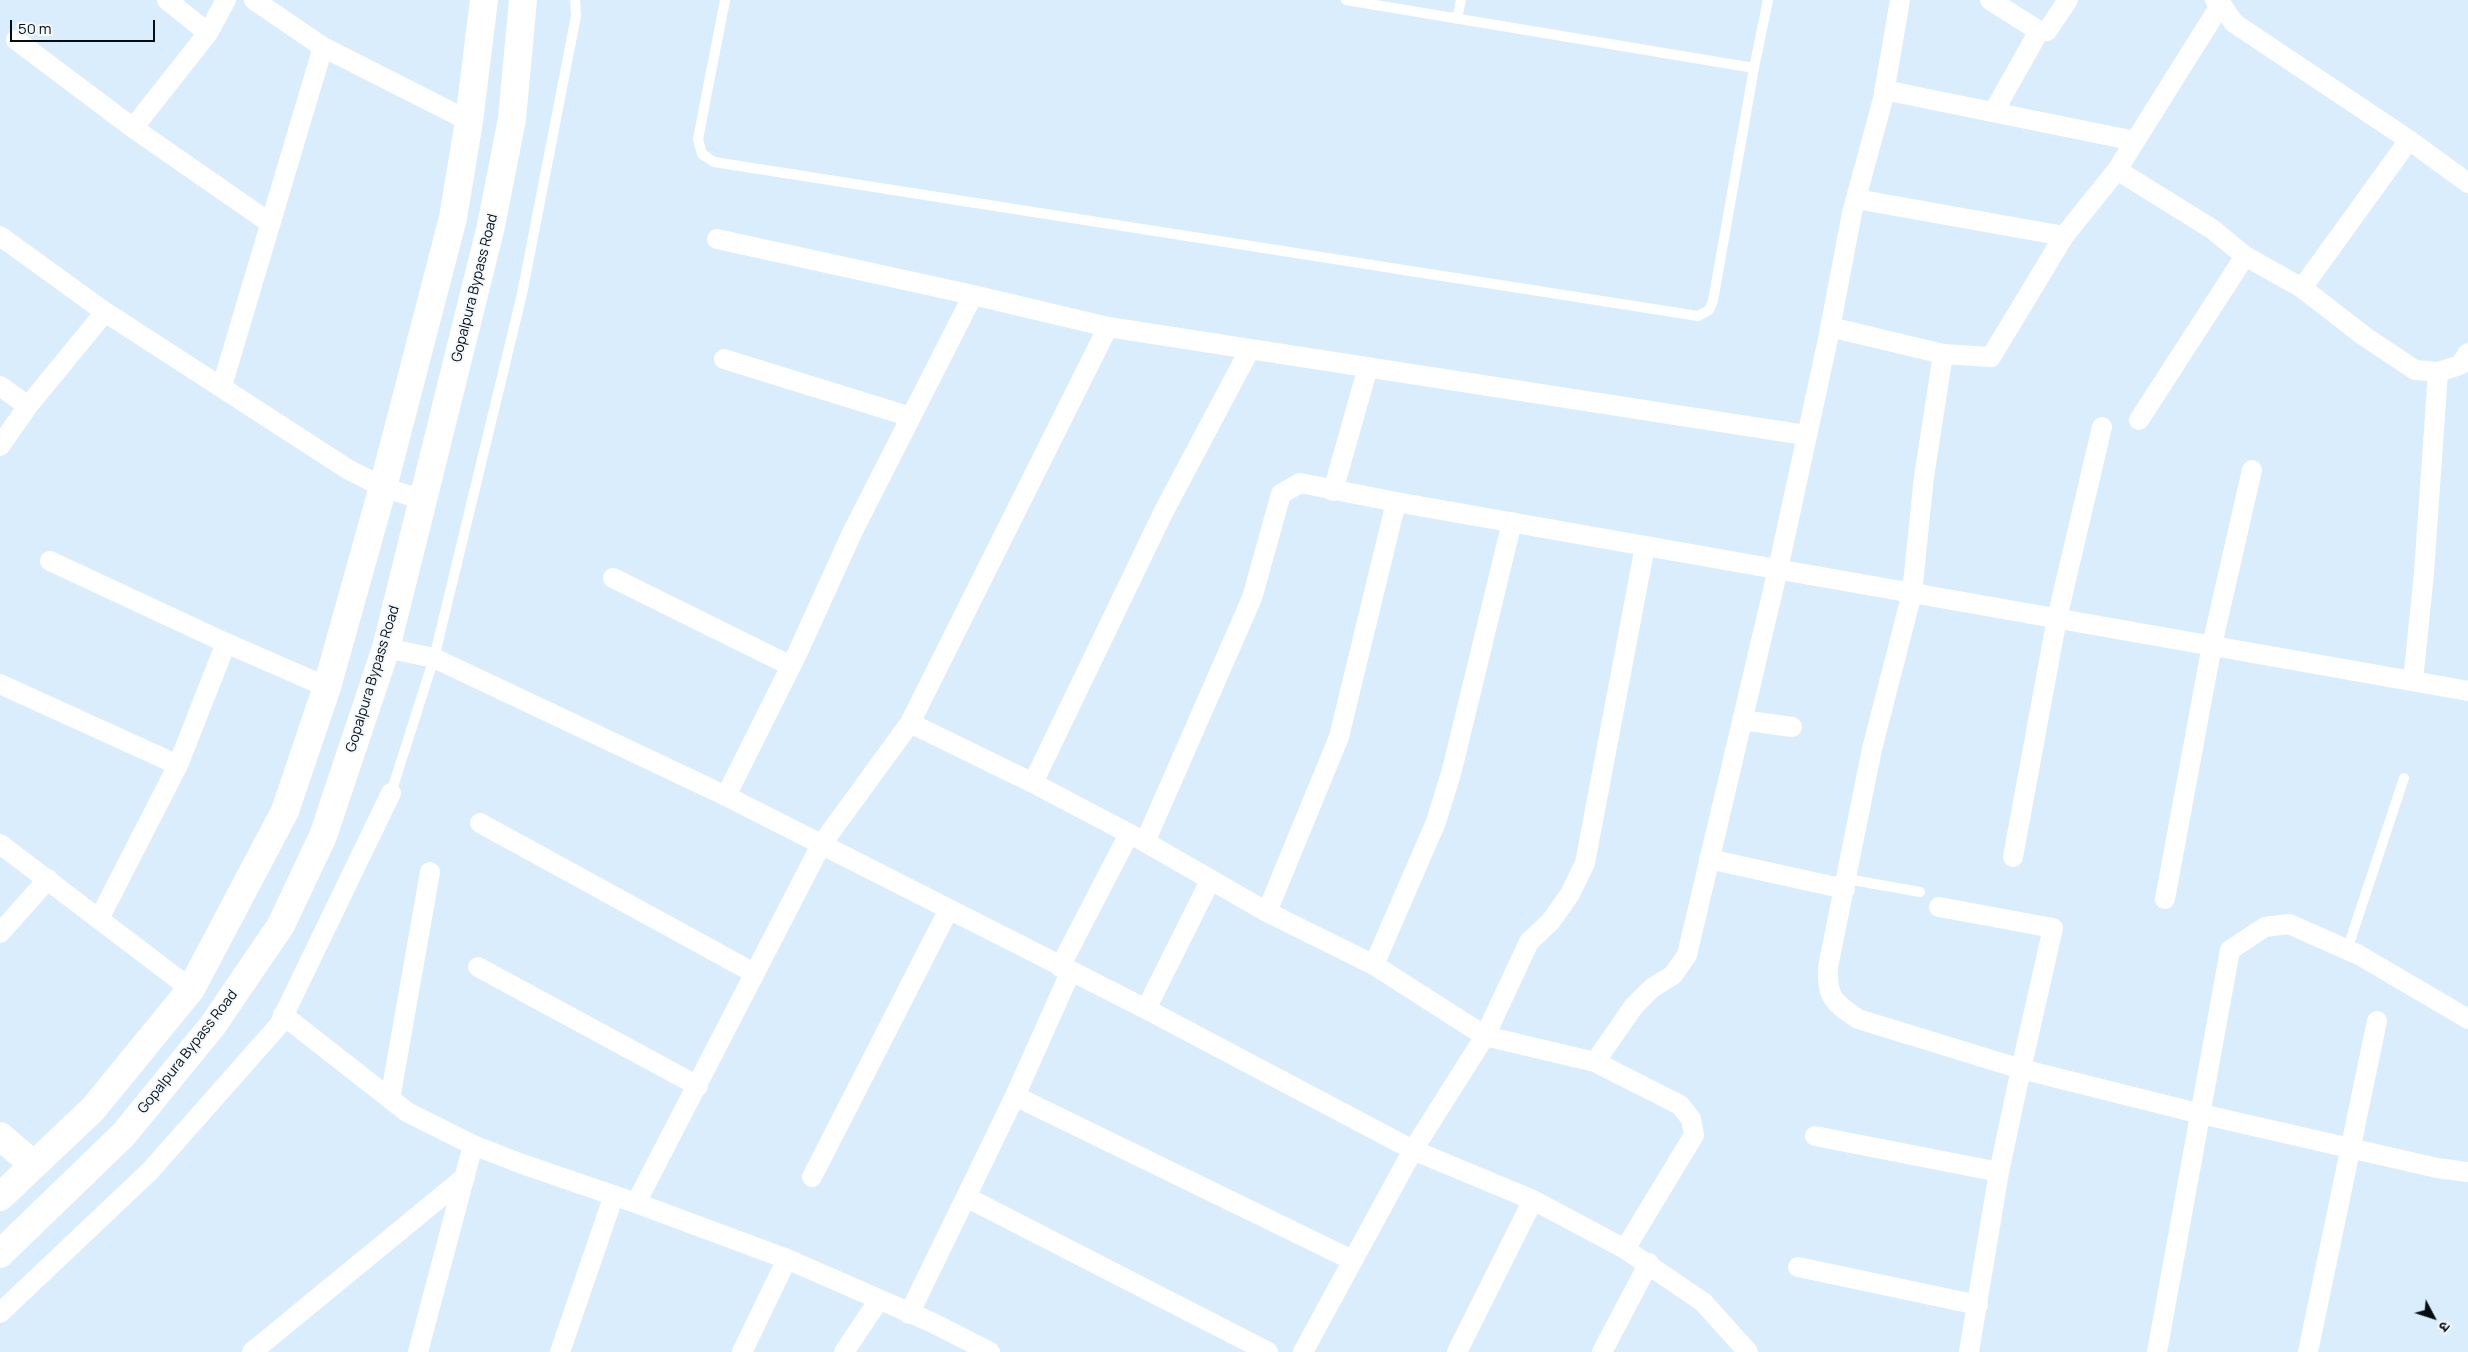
<!DOCTYPE html>
<html>
<head>
<meta charset="utf-8">
<style>
  body { margin:0 }
  #map { position:relative; width:2468px; height:1352px; overflow:hidden; background:#d9edfd; font-family:Manrope,"Noto Sans Devanagari",sans-serif }
  canvas { display:block }
  .north { position:absolute; left:2408px; top:1292px; width:50px; height:50px; -webkit-text-stroke:4px #f3f8fc; paint-order:stroke; rotate:130deg; font-size:14px; font-weight:700; line-height:20px; text-align:center; color:#050d13 }
  .north::after { content:''; display:block; margin:auto; width:18px; height:22px; background:#050d13; clip-path:polygon(50% 0,100% 100%,50% 72%,0 100%) }
  .scale { position:absolute; left:10px; top:20px; width:145px; height:22px; box-sizing:border-box; border:2px solid #050d13; border-top:0; padding-left:6px; font-size:15px; line-height:18px; white-space:nowrap; color:#050d13; -webkit-text-stroke:4px #f3f8fc; paint-order:stroke }
</style>
</head>
<body>
<div id="map">
<canvas width="2468" height="1352"></canvas>
<div class="north">उ</div>
<div class="scale">50 m</div>
</div>
<script>
const context = document.querySelector('canvas').getContext('2d');
context.lineJoin = 'round';
function strokePath(path, color, width, dash) { context.strokeStyle = color; context.lineWidth = width; context.lineCap = dash ? 'butt' : 'round'; context.setLineDash(dash || []); context.stroke(path); }
function drawText(font, color, halo, rows, align = 'center') {
  context.font = font + ' Manrope,sans-serif'; context.lineWidth = 4; context.setLineDash([]); context.textBaseline = 'middle'; context.strokeStyle = halo; context.fillStyle = color; for (const [text, x, y, turn = 0] of rows) {
    context.save(); context.translate(x, y); context.rotate((+turn || 0) * Math.PI / 180); context.textAlign = isNaN(turn) ? turn : align; if (halo) context.strokeText(text, 0, 0); context.fillText(text, 0, 0); context.restore();
  }
}
strokePath(new Path2D(`
  M 725,0 L 698,139 L 702,154 L 714,162 L 1698,316 L 1709,310 L 1713,301 L 1754,68 L 1768,0
  M 1346,0 L 1754,68
  M 1457,19 L 1461,0
  M 391,793 L 434,658 L 522,294 L 576,16 L 575,0
  M 1847,879 L 1920,892
  M 2347,950 L 2404,778`), '#fff', 10);
strokePath(new Path2D(`
  M 167,0 L 208,33
  M 254,0 L 323,47 L 469,121
  M 1990,0 L 2039,31 L 2047,31 L 2068,0
  M 2215,0 L 2221,4 L 2234,23 L 2409,140 L 2468,183
  M 16,40 L 133,128 L 270,223
  M 1884,90 L 2135,141
  M 1994,111 L 2039,31
  M 133,128 L 208,33 L 226,0
  M 2117,170 L 2212,229 L 2245,256 L 2302,288 L 2364,336 L 2415,370 L 2438,372 L 2460,365 L 2468,353
  M 1856,199 L 2064,236
  M 0,236 L 105,312 L 349,470 L 383,487 L 423,500
  M 717,239 L 973,295 L 1108,327 L 1805,435
  M 2302,288 L 2409,140
  M 1108,327 L 910,723 L 1033,783 L 1145,842
  M 1830,327 L 1943,354 L 1991,357 L 2064,236 L 2117,170 L 2221,4
  M 724,359 L 911,417
  M 0,386 L 28,406
  M 222,386 L 323,47
  M 2139,420 L 2245,256
  M 0,446 L 28,406 L 105,312
  M 1333,491 L 1368,367
  M 50,561 L 226,643 L 327,687
  M 613,578 L 791,666
  M 386,648 L 434,658 L 726,796 L 1146,1009 L 1413,1150 L 1533,1200 L 1625,1249 L 1703,1302 L 1748,1352
  M 2413,681 L 2424,573 L 2438,372
  M 0,684 L 178,765
  M 1742,720 L 1792,727
  M 910,723 L 821,845 L 636,1203 L 787,1259 L 931,1322 L 990,1352
  M 1033,783 L 1164,511 L 1250,349
  M 726,796 L 797,654 L 852,533 L 973,295
  M 480,823 L 754,973
  M 0,844 L 191,989
  M 2013,857 L 2057,618 L 2102,427
  M 1709,859 L 1845,889
  M 2165,899 L 2212,645 L 2252,470
  M 1939,907 L 2053,928 L 2021,1069 L 1858,1019 C 1833,1002 1827,998 1828,967 L 1872,749 L 1912,593 L 1924,477 L 1943,354
  M 1267,912 L 1339,737 L 1396,502
  M 99,919 L 178,765 L 226,643
  M 0,933 L 48,879
  M 1374,965 L 1436,822 L 1452,770 L 1512,522
  M 478,967 L 698,1086
  M 1060,967 L 1129,834
  M 1070,973 L 1015,1096 L 1352,1260
  M 1146,1009 L 1210,881
  M 283,1015 L 407,1112 L 473,1145 L 522,1164 L 636,1203
  M 1595,1062 L 1634,1006 L 1652,988 L 1673,975 L 1687,955 L 1778,569 L 1828,339 L 1852,213 L 1883,99 L 1900,0
  M 1015,1096 L 966,1197 L 1268,1352
  M 390,1099 L 430,872
  M 1815,1136 L 1999,1172
  M 812,1177 L 949,909
  M 1625,1249 L 1694,1135 L 1691,1119 L 1680,1105 L 1595,1062 L 1485,1036 L 1374,965 L 1267,912 L 1145,842 L 1252,598 L 1281,494 L 1300,483 L 1396,502 L 2468,691
  M 1798,1267 L 1978,1305
  M 0,1313 L 150,1171 L 279,1025 L 391,793
  M 909,1314 L 966,1197
  M 252,1352 L 465,1177
  M 418,1352 L 473,1145
  M 560,1352 L 614,1195
  M 742,1352 L 787,1259
  M 844,1352 L 879,1300
  M 1303,1352 L 1413,1150 L 1485,1036 L 1529,942 L 1551,921 L 1570,894 L 1585,863 L 1645,546
  M 1457,1352 L 1533,1200
  M 1602,1352 L 1649,1263
  M 1969,1352 L 1999,1172 L 2021,1069 L 2201,1114 L 2437,1168 L 2468,1172
  M 2157,1352 L 2230,950 L 2265,927 L 2289,924 L 2359,955 L 2468,1019
  M 2308,1352 L 2377,1021`), '#fff', 20);
strokePath(new Path2D(`
  M 0,1136 L 34,1165
  M 0,1197 L 93,1109 L 191,989 L 285,811 L 327,687 L 383,487 L 453,218 L 469,121 L 484,0
  M 0,1254 L 124,1134 L 213,1025 L 281,925 L 323,836 L 386,648 L 491,226 L 512,119 L 523,0`), '#fff', 28);
drawText('14px', '#050d13', '#f3f8fc', [
  ["Gopalpura Bypass Road",475,288,-76],
  ["Gopalpura Bypass Road",373,679,-73],
  ["Gopalpura Bypass Road",188,1052,-52]
]);
</script>
</body>
</html>
